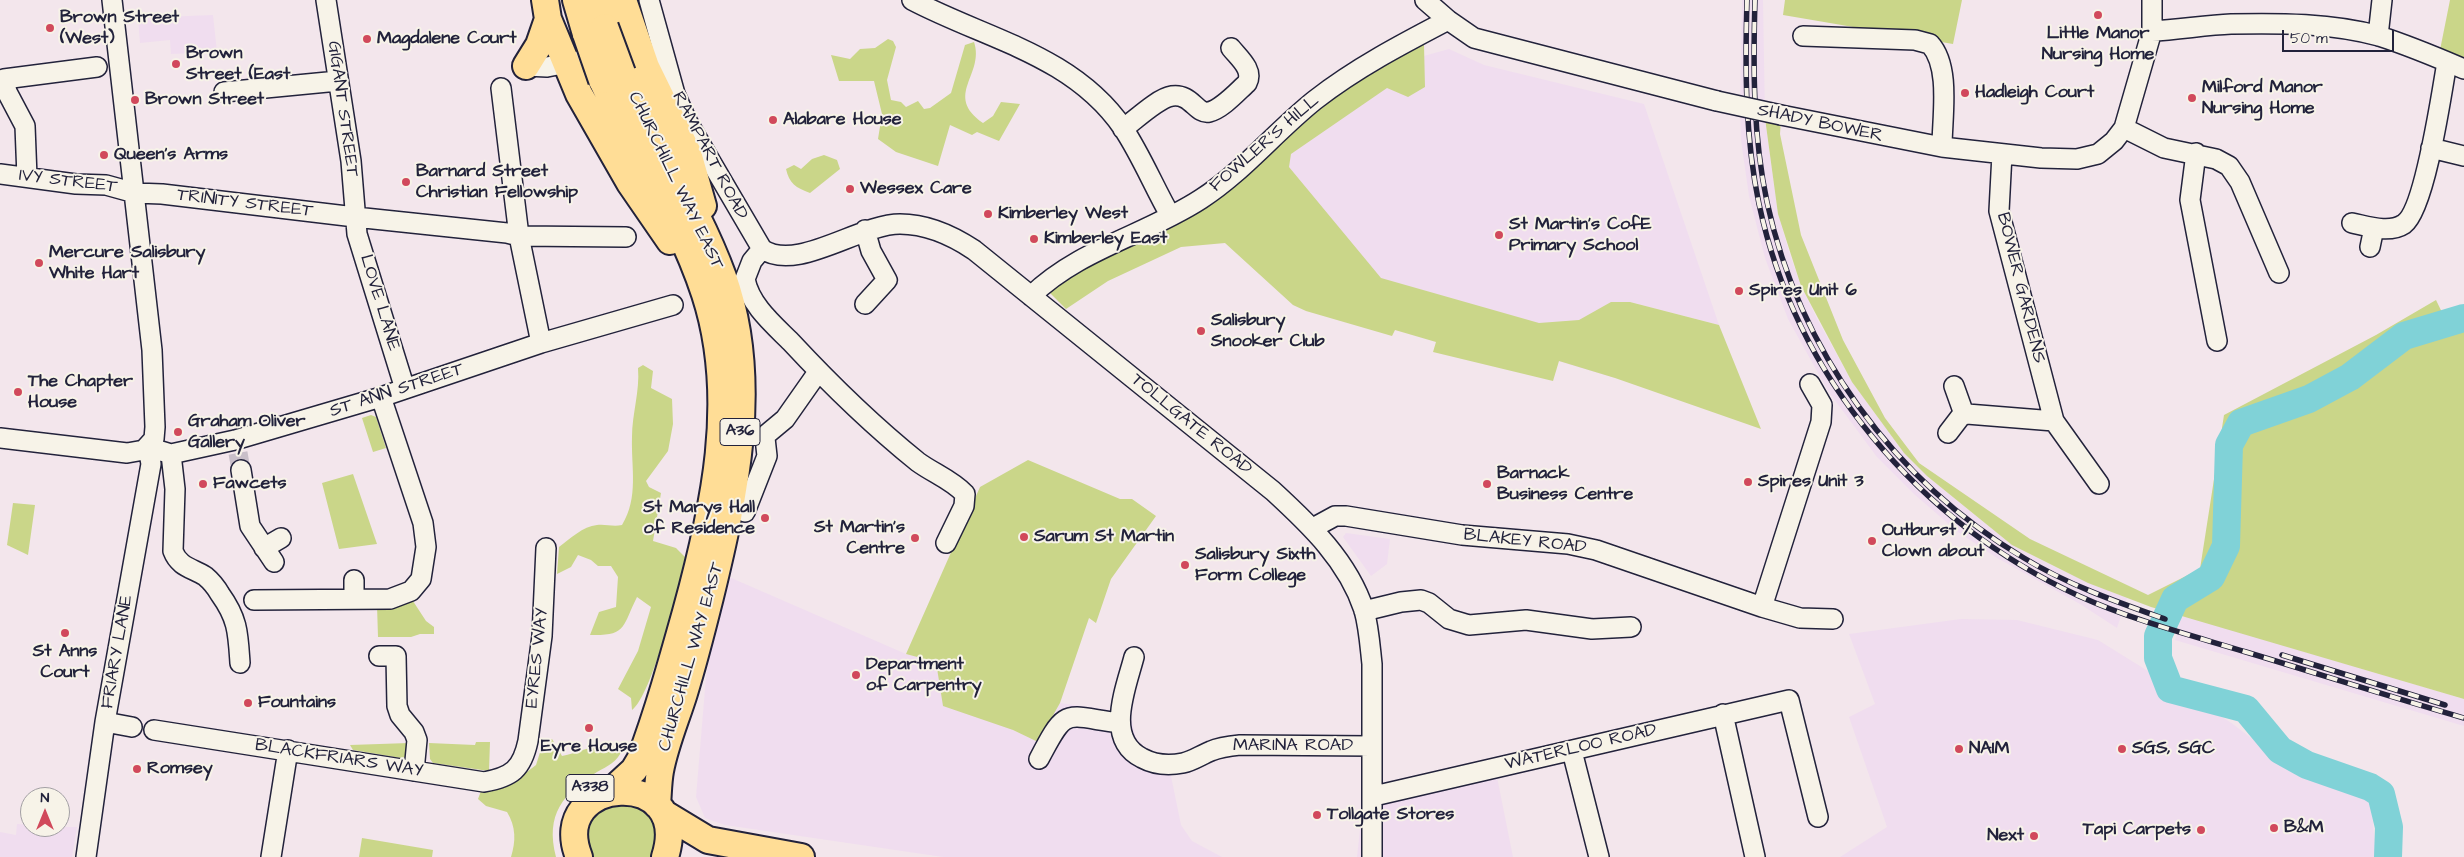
<!DOCTYPE html>
<html>
<head>
<meta charset="utf-8">
<style>
  body { margin:0 }
  #map { position:relative; width:2464px; height:857px; overflow:hidden; background:#f3e6ec; font-family:"Architects Daughter",sans-serif }
  canvas { display:block }
  .north { position:absolute; left:20px; top:787px; width:50px; height:50px; box-sizing:border-box; background:#f7f3e8; border:1px solid #a29fa3; border-radius:50%; rotate:0deg; font-size:14px; font-weight:700; line-height:20px; text-align:center; color:#22223b }
  .north::after { content:''; display:block; margin:auto; width:18px; height:22px; background:#d1495b; clip-path:polygon(50% 0,100% 100%,50% 72%,0 100%) }
  .scale { position:absolute; left:2282px; top:30px; width:112px; height:22px; box-sizing:border-box; border:2px solid #22223b; border-top:0; padding-left:6px; font-size:15px; line-height:18px; white-space:nowrap; color:#22223b; -webkit-text-stroke:4px #f7f3e8; paint-order:stroke }
</style>
</head>
<body>
<div id="map">
<canvas width="2464" height="857"></canvas>
<div class="north">N</div>
<div class="scale">50 m</div>
</div>
<script>
const context = document.querySelector('canvas').getContext('2d');
context.lineJoin = 'round';
function fill(path, color) { context.fillStyle = color; context.fill(path, 'evenodd'); }
function strokePath(path, color, width, dash) { context.strokeStyle = color; context.lineWidth = width; context.lineCap = dash ? 'butt' : 'round'; context.setLineDash(dash || []); context.stroke(path); }
function drawText(font, color, halo, rows, align = 'center') {
  context.font = font + ' "Architects Daughter",sans-serif'; context.lineWidth = 4; context.setLineDash([]); context.textBaseline = 'middle'; context.strokeStyle = halo; context.fillStyle = color; for (const [text, x, y, turn = 0] of rows) {
    context.save(); context.translate(x, y); context.rotate((+turn || 0) * Math.PI / 180); context.textAlign = isNaN(turn) ? turn : align; if (halo) context.strokeText(text, 0, 0); context.fillText(text, 0, 0); context.restore();
  }
}
fill(new Path2D(`
  M 1742,0 L 1763,0 L 1765,118 L 1778,213 L 1789,252 L 1801,286 L 1817,319 L 1852,382 L 1904,453 L 1927,476 L 2012,545 L 2061,570 L 2127,598 L 2117,628 L 2080,604 L 1997,558 L 1958,532 L 1915,495 L 1877,457 L 1828,391 L 1788,319 L 1765,258 L 1749,196 L 1741,140 L 1740,110 Z
  M 213,15 L 217,52 L 171,54 L 170,40 L 140,43 L 138,18 Z
  M 1449,49 L 1484,65 L 1644,104 L 1719,325 L 1630,302 L 1615,378 L 1366,304 L 1258,168 L 1366,72 Z
  M 1346,533 L 1390,539 L 1387,564 L 1371,576 L 1343,537 Z
  M 729,577 L 906,654 L 936,661 L 1013,730 L 1038,742 L 1060,703 L 1130,713 L 1136,738 L 1171,776 L 1181,825 L 1192,841 L 1222,857 L 943,857 L 725,825 L 705,818 L 696,797 L 706,677 L 711,645 Z
  M 2185,616 L 2464,699 L 2464,726 L 2175,640 L 2181,618 Z
  M 1961,619 L 2017,620 L 2098,640 L 2230,722 L 2299,774 L 2371,800 L 2376,857 L 1840,857 L 1887,827 L 1849,717 L 1875,704 L 1849,634 Z
  M 1497,777 L 1513,857 L 1357,857 L 1363,802 Z
  M 17,824 L 30,825 L 30,827 L 77,827 L 72,857 L 0,857 L 0,832 L 16,835 Z`), '#f0ddef');
fill(new Path2D(`
  M 1785,0 L 1962,0 L 1953,44 L 1783,15 Z
  M 2450,0 L 2464,0 L 2464,60 L 2440,50 Z
  M 888,39 L 893,41 L 896,47 L 887,80 L 891,100 L 901,102 L 906,107 L 918,101 L 924,109 L 930,108 L 951,93 L 965,45 L 974,42 C 985,75 943,95 983,123 L 993,116 L 1001,102 L 1020,104 L 999,141 L 977,132 L 972,135 L 950,125 L 938,166 L 896,152 L 878,139 L 882,114 L 874,81 L 839,81 L 831,55 L 850,59 L 860,49 L 875,48 Z
  M 1416,43 L 1424,45 L 1425,87 L 1408,97 L 1387,88 L 1291,154 L 1289,167 L 1381,278 L 1539,323 L 1579,320 L 1611,302 L 1630,302 L 1719,325 L 1761,429 L 1615,378 L 1559,361 L 1553,381 L 1433,352 L 1436,342 L 1395,330 L 1392,336 L 1306,311 L 1293,305 L 1225,243 L 1181,247 L 1108,281 L 1066,309 L 1048,291 L 1053,282 L 1203,203 L 1318,102 Z
  M 1765,118 L 1781,120 L 1780,134 L 1801,235 L 1843,340 L 1885,418 L 1919,463 L 2030,539 L 2148,595 L 2200,569 L 2224,415 L 2376,335 L 2436,300 L 2451,331 L 2464,326 L 2464,699 L 2151,607 L 2088,583 L 2012,545 L 1927,476 L 1904,453 L 1852,382 L 1801,286 L 1778,214 Z
  M 824,155 L 837,160 L 840,169 L 810,193 C 796,188 789,183 786,169 L 794,165 L 801,169 L 812,159 Z
  M 643,365 L 653,371 L 651,388 L 672,399 L 673,424 L 668,451 L 646,481 L 649,487 L 661,493 L 653,541 L 676,548 L 685,557 C 679,585 652,696 632,710 L 631,698 L 618,689 L 638,651 L 651,607 L 637,597 C 622,627 627,636 590,635 L 599,612 L 616,607 L 618,577 L 611,566 L 598,566 L 591,560 L 578,555 L 571,567 L 557,574 L 559,547 C 570,539 583,526 597,525 C 606,524 613,527 622,525 C 639,497 631,468 632,437 C 632,414 640,391 638,368 Z
  M 371,415 L 376,417 L 386,448 L 373,452 L 362,418 Z
  M 1028,460 L 1120,499 L 1132,499 L 1156,516 L 1111,579 L 1096,623 L 1089,618 L 1060,703 L 1038,742 L 1013,730 L 943,706 L 936,662 L 906,654 L 980,487 Z
  M 353,474 L 377,544 L 339,549 L 322,483 Z
  M 13,503 L 35,505 L 28,555 L 7,545 Z
  M 411,598 L 426,621 L 434,627 L 434,634 L 420,634 L 411,637 L 378,637 L 377,605 Z
  M 552,739 L 562,756 C 583,752 601,739 622,750 C 617,762 608,766 597,772 C 563,794 545,814 556,857 L 511,857 C 516,841 516,827 507,812 L 486,806 L 478,799 L 481,791 L 515,781 L 536,765 L 543,743 Z
  M 476,742 L 490,742 L 489,771 L 433,763 L 430,759 L 429,743 L 475,745 Z
  M 409,743 L 406,757 L 401,758 L 353,750 L 350,745 Z
  M 613,797 L 655,812 L 658,857 L 587,857 L 582,829 Z
  M 362,838 L 433,850 L 432,857 L 359,857 Z`), '#cad689');
strokePath(new Path2D(`
  M 2388,857 L 2389,827 L 2381,794 L 2370,787 L 2307,765 L 2280,750 L 2246,709 L 2170,689 L 2158,658 L 2158,636 L 2175,599 L 2211,577 L 2226,546 L 2229,445 L 2241,423 L 2309,399 L 2350,377 L 2404,336 L 2464,318`), '#80d2d7', 28);
strokePath(new Path2D(`
  M 238,453 L 241,470`), '#c9bfc9', 19, [19, 9]);
const minor = new Path2D(`
  M 326,0 L 351,161 L 357,234 L 405,389
  M 649,0 L 675,94 L 687,121 L 762,249 C 797,273 859,224 900,224 C 926,224 953,236 974,250 L 1273,491 C 1310,525 1348,561 1364,610 C 1369,628 1370,646 1372,664 L 1372,857
  M 912,0 C 986,39 1073,55 1123,128 C 1141,155 1154,187 1170,215
  M 1425,0 L 1448,20 L 1474,38 L 1717,101
  M 2152,31 C 2178,30 2205,25 2231,24 C 2279,23 2332,23 2379,36 C 2407,45 2436,57 2464,69
  M 1803,36 L 1915,40 L 1930,44 C 1951,67 1942,117 1942,147
  M 2378,36 L 2382,0
  M 526,66 L 547,67 L 578,61
  M 501,88 L 519,236 L 541,343
  M 224,92 L 338,81
  M 1781,115 L 1942,147 L 2041,158 L 2077,159 L 2098,154 L 2114,141 L 2124,128 L 2152,31 L 2152,0
  M 2124,128 L 2164,148 L 2216,159 L 2229,166 L 2240,182 L 2279,273
  M 1123,129 C 1135,120 1158,98 1172,96 C 1191,93 1197,115 1209,112 C 1222,109 1237,92 1247,83 C 1254,70 1239,58 1231,48
  M 2431,148 L 2464,156
  M 2196,153 L 2190,200 L 2217,341
  M 2002,154 L 1999,211 L 2054,421 L 2099,484
  M 0,174 L 76,184 L 106,185 L 135,193 L 162,194 L 355,217 L 507,233 L 519,236 L 626,237
  M 27,177 L 25,126 L 7,92 L 4,79 L 97,67
  M 2352,223 C 2367,226 2389,234 2404,224 C 2425,209 2442,91 2447,62
  M 2370,247 L 2374,228
  M 762,249 L 752,261 L 745,279 C 750,305 773,324 791,342 C 831,385 872,425 918,462 C 933,473 952,480 965,494 L 964,506 L 946,543
  M 1031,296 C 1079,249 1146,235 1201,199 C 1243,172 1276,131 1315,100 C 1356,68 1402,44 1448,20
  M 865,304 L 887,280 L 871,251 L 865,230
  M 1954,386 L 1964,414
  M 1948,433 L 1961,416 L 1967,414 L 2054,421
  M 0,438 L 127,453 L 144,450 L 154,439 L 155,427 L 152,350 L 112,0
  M 148,447 L 171,454 L 235,440 L 381,397 L 541,343 L 673,305
  M 171,454 L 175,489 L 173,551 C 179,567 192,568 205,576 C 211,581 216,587 220,594 C 238,619 238,633 240,663
  M 241,470 L 250,526 L 274,562
  M 745,512 L 767,456 L 765,438 L 767,434 L 785,419 L 818,372
  M 1313,528 L 1335,516 L 1346,516 L 1462,535 L 1568,544 L 1596,550 L 1762,607 L 1821,422 L 1822,405 L 1810,384
  M 264,548 L 281,538
  M 354,580 L 354,599
  M 254,600 L 390,599 L 411,591 L 421,579 L 426,547 L 423,523 L 381,397
  M 1762,607 L 1800,618 L 1833,619
  M 1364,611 L 1401,602 L 1421,600 L 1429,603 L 1449,619 L 1469,625 L 1526,620 L 1592,629 L 1631,627
  M 379,656 L 396,656 L 397,706 L 400,715 L 414,732 L 417,740 L 414,771
  M 1134,657 C 1126,688 1104,739 1142,758 C 1155,765 1168,766 1183,763 C 1193,761 1201,755 1211,751 C 1220,747 1230,746 1240,745 L 1372,746
  M 1723,714 L 1755,857
  M 105,722 L 132,727
  M 154,730 L 484,782 C 512,777 522,769 528,741 L 542,636 L 546,548
  M 1572,751 L 1599,857
  M 1039,759 C 1067,705 1064,716 1120,723
  M 1374,796 L 1789,700 L 1818,817
  M 86,857 L 105,722 L 151,464 L 148,447
  M 271,857 L 288,750`);
const highway = new Path2D(`
  M 576,0 L 586,34
  M 597,0 L 605,27
  M 623,0 L 646,67 L 688,153 L 703,206
  M 548,19 L 579,94 L 630,183 L 670,241
  M 526,66 L 539,45 L 548,19 L 545,0
  M 622,73 C 654,142 697,206 723,277 C 760,380 735,495 710,597 C 702,629 694,661 684,693 C 676,719 665,744 660,771 C 658,782 658,794 657,805
  M 602,80 C 635,151 680,218 705,294 C 739,398 714,510 686,612 C 672,662 658,712 640,760 L 634,770 L 610,792
  M 665,814 L 708,840 L 801,857
  M 579,857 C 546,775 694,765 665,857`);
strokePath(minor, '#22223b', 22);
strokePath(highway, '#22223b', 30);
strokePath(minor, '#f7f3e8', 19);
strokePath(highway, '#ffdd96', 26);
const rail = new Path2D(`
  M 1747,0 C 1745,68 1745,137 1759,204 C 1796,378 1919,522 2079,596 C 2132,620 2190,635 2246,652 C 2319,674 2391,697 2464,718
  M 1755,0 C 1753,68 1753,136 1767,202 C 1799,350 1894,481 2024,558 C 2068,585 2117,602 2165,619
  M 2282,655 L 2445,705`);
strokePath(rail, '#22223b', 5.5);
strokePath(rail, '#f7f3e8', 4, [11]);
const minorBridge = new Path2D(`
  M 1717,101 L 1781,115`);
const highwayBridge = new Path2D(`
  M 605,27 L 622,73
  M 586,34 L 602,80`);
strokePath(minorBridge, '#22223b', 22, []);
strokePath(highwayBridge, '#22223b', 30, []);
strokePath(minorBridge, '#f7f3e8', 19);
strokePath(highwayBridge, '#ffdd96', 26);
for (const [x, y, r, color] of [
  [2098,15,5,"#d1495b"],
  [50,28,5,"#d1495b"],
  [367,39,5,"#d1495b"],
  [176,64,5,"#d1495b"],
  [1965,93,5,"#d1495b"],
  [2192,98,5,"#d1495b"],
  [135,100,5,"#d1495b"],
  [773,120,5,"#d1495b"],
  [104,155,5,"#d1495b"],
  [406,182,5,"#d1495b"],
  [850,189,5,"#d1495b"],
  [988,214,5,"#d1495b"],
  [1499,235,5,"#d1495b"],
  [1034,239,5,"#d1495b"],
  [39,263,5,"#d1495b"],
  [1739,291,5,"#d1495b"],
  [1201,331,5,"#d1495b"],
  [18,392,5,"#d1495b"],
  [178,432,5,"#d1495b"],
  [1748,482,5,"#d1495b"],
  [203,484,5,"#d1495b"],
  [1487,484,5,"#d1495b"],
  [765,518,5,"#d1495b"],
  [1024,537,5,"#d1495b"],
  [915,538,5,"#d1495b"],
  [1872,541,5,"#d1495b"],
  [1185,565,5,"#d1495b"],
  [65,633,5,"#d1495b"],
  [856,675,5,"#d1495b"],
  [248,703,5,"#d1495b"],
  [589,728,5,"#d1495b"],
  [1959,749,5,"#d1495b"],
  [2122,749,5,"#d1495b"],
  [137,769,5,"#d1495b"],
  [1317,815,5,"#d1495b"],
  [2274,828,5,"#d1495b"],
  [2201,830,5,"#d1495b"],
  [2034,836,5,"#d1495b"]
]) { const dot = new Path2D(); dot.arc(x, y, r, 0, 2 * Math.PI); context.fillStyle = color; context.fill(dot); strokePath(dot, '#f7f3e8', 2); }
for (const [x, y, w] of [
  [740,432,40],
  [590,788,48]
]) { const box = new Path2D(); box.roundRect(x - w / 2, y - 13.5, w, 27, 4); context.fillStyle = '#f7f3e8'; context.fill(box); strokePath(box, '#22223b', 1); }
drawText('bold 16px', '#22223b', null, [
  ["A36",740,432],
  ["A338",590,788]
]);
drawText('bold 18px', '#22223b', '#f7f3e8', [
  ["Brown Street",60,18],
  ["(West)",60,39],
  ["Little Manor",2098,34,"center"],
  ["Nursing Home",2098,55,"center"],
  ["Magdalene Court",377,39],
  ["Brown",186,54],
  ["Street (East",186,75],
  ["Milford Manor",2202,88],
  ["Nursing Home",2202,109],
  ["Hadleigh Court",1975,93],
  ["Brown Street",145,100],
  ["Alabare House",783,120],
  ["Queen’s Arms",114,155],
  ["Barnard Street",416,172],
  ["Christian Fellowship",416,193],
  ["Wessex Care",860,189],
  ["Kimberley West",998,214],
  ["St Martin's CofE",1509,225],
  ["Primary School",1509,246],
  ["Kimberley East",1044,239],
  ["Mercure Salisbury",49,253],
  ["White Hart",49,274],
  ["Spires Unit 6",1749,291],
  ["Salisbury",1211,321],
  ["Snooker Club",1211,342],
  ["The Chapter",28,382],
  ["House",28,403],
  ["Graham Oliver",188,422],
  ["Gallery",188,443],
  ["Barnack",1497,474],
  ["Business Centre",1497,495],
  ["Spires Unit 3",1758,482],
  ["Fawcets",213,484],
  ["St Marys Hall",755,508,"right"],
  ["of Residence",755,529,"right"],
  ["St Martin's",905,528,"right"],
  ["Centre",905,549,"right"],
  ["Outburst /",1882,531],
  ["Clown about",1882,552],
  ["Sarum St Martin",1034,537],
  ["Salisbury Sixth",1195,555],
  ["Form College",1195,576],
  ["St Anns",65,652,"center"],
  ["Court",65,673,"center"],
  ["Department",866,665],
  ["of Carpentry",866,686],
  ["Fountains",258,703],
  ["Eyre House",589,747,"center"],
  ["NAIM",1969,749],
  ["SGS, SGC",2132,749],
  ["Romsey",147,769],
  ["Tollgate Stores",1327,815],
  ["B&M",2284,828],
  ["Tapi Carpets",2191,830,"right"],
  ["Next",2024,836,"right"]
], 'left');
drawText('18px', '#22223b', '#f7f3e8', [
  ["GIGANT STREET",342,109,82],
  ["SHADY BOWER",1820,124,12],
  ["FOWLER'S HILL",1265,144,-41],
  ["RAMPART ROAD",709,156,62],
  ["CHURCHILL WAY EAST",675,181,64],
  ["IVY STREET",68,182,7],
  ["TRINITY STREET",245,204,7],
  ["BOWER GARDENS",2020,288,76],
  ["LOVE LANE",379,303,73],
  ["ST ANN STREET",397,391,-18],
  ["TOLLGATE ROAD",1191,425,39],
  ["BLAKEY ROAD",1525,542,6],
  ["FRIARY LANE",118,652,-80],
  ["CHURCHILL WAY EAST",692,657,-74],
  ["EYRES WAY",538,658,-84],
  ["MARINA ROAD",1293,746],
  ["WATERLOO ROAD",1581,748,-13],
  ["BLACKFRIARS WAY",339,759,9]
]);
</script>
</body>
</html>
